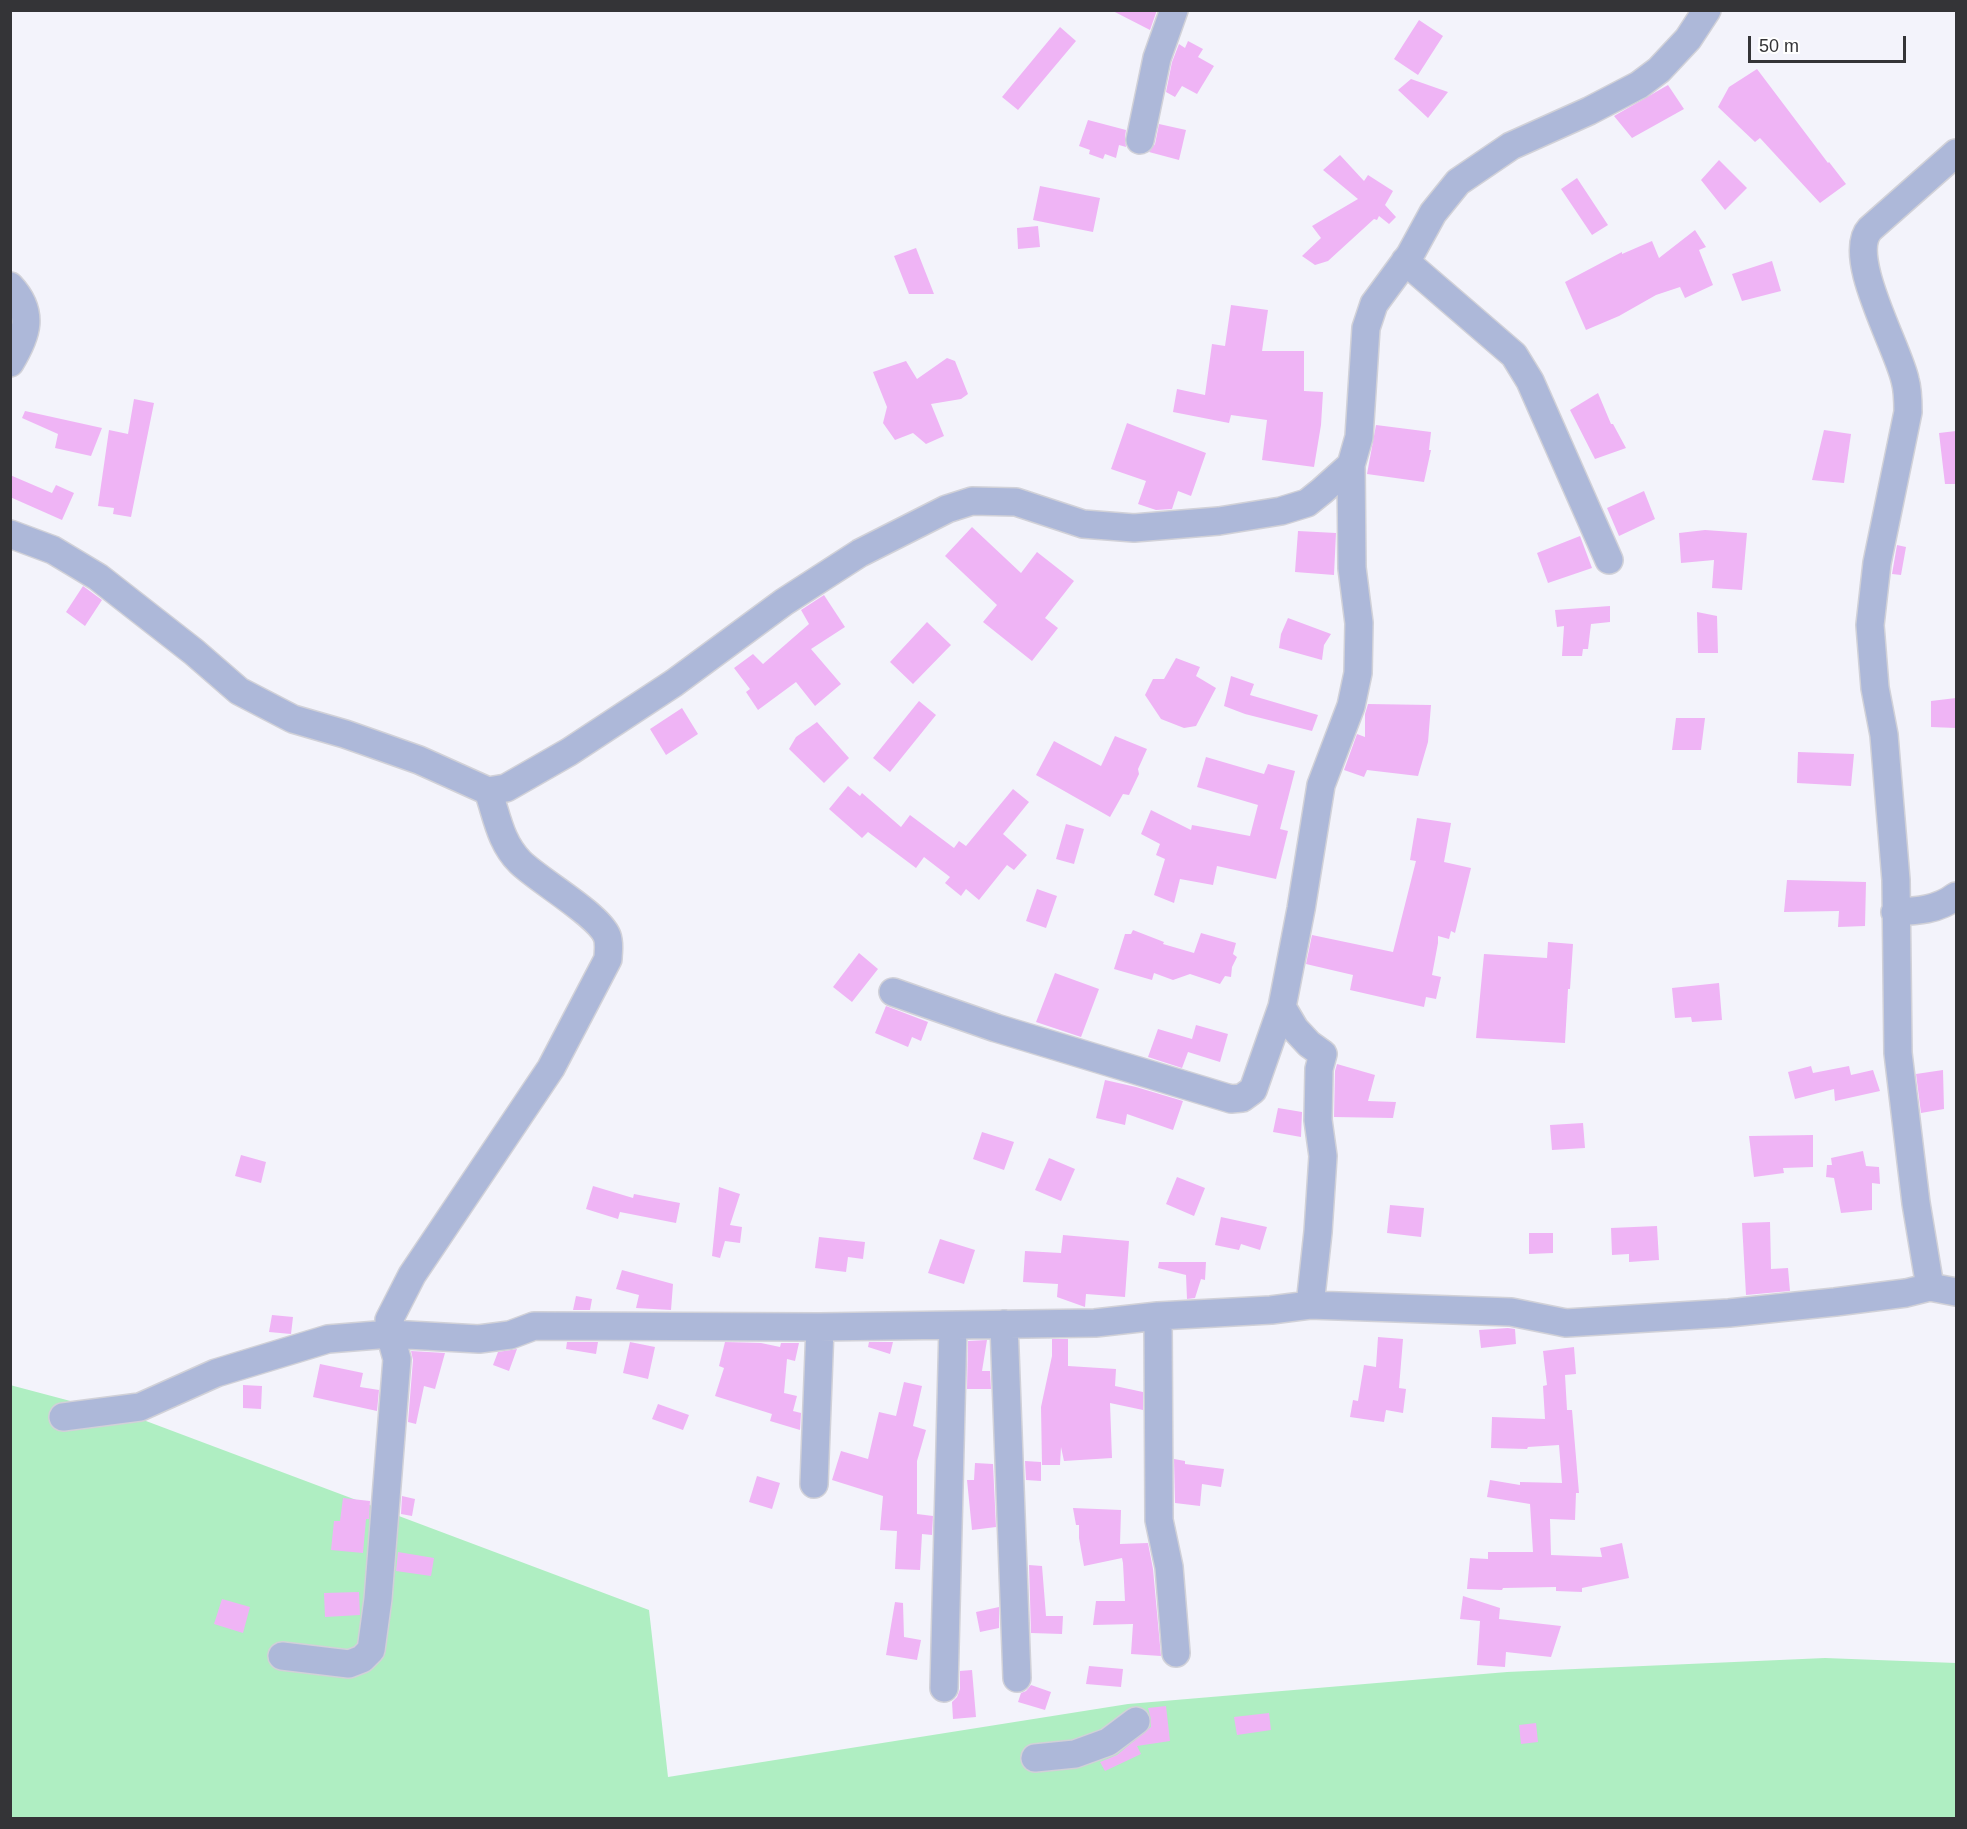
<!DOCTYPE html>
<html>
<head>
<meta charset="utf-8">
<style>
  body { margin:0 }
  #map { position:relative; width:1967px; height:1829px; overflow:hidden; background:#f3f3fb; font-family:Arial,sans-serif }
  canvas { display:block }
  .frame { position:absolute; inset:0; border:12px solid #343437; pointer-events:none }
  .scale { position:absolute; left:1748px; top:36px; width:158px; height:27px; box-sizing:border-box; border:3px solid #343437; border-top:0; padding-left:8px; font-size:18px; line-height:21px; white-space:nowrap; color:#343437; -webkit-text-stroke:4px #fff; paint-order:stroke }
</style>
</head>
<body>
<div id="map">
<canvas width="1967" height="1829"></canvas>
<div class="frame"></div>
<div class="scale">50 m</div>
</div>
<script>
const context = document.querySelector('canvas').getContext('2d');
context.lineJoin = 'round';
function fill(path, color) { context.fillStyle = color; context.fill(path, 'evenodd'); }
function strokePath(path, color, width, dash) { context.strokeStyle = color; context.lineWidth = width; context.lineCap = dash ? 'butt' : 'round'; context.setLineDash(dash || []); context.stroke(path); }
fill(new Path2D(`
  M 10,1385 L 146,1421 L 649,1610 L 668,1777 L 1128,1704 L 1507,1672 L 1825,1658 L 1956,1663 L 1956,1818 L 11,1818 Z`), '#afeec2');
fill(new Path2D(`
  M 1111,10 L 1157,10 L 1150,30 Z
  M 1419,20 L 1443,36 L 1418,75 L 1394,59 Z
  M 1060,27 L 1076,41 L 1018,110 L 1002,97 Z
  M 1188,41 L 1203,49 L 1198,57 L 1214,66 L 1197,94 L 1182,86 L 1175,97 L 1166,92 L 1172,62 L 1179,44 L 1185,48 Z
  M 1757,69 L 1828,163 L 1829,162 L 1846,184 L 1820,203 L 1760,138 L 1755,142 L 1718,107 L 1729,87 Z
  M 1411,79 L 1448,92 L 1428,118 L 1398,90 Z
  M 1668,85 L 1684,109 L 1632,138 L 1614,116 Z
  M 1088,120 L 1126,130 L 1125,137 L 1126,147 L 1119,145 L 1116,158 L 1105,154 L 1103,159 L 1089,154 L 1090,150 L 1079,146 Z
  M 1159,124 L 1186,130 L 1179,160 L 1149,152 L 1155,144 Z
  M 1340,155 L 1364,181 L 1368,175 L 1393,191 L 1385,205 L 1396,217 L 1389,224 L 1379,216 L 1377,220 L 1374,219 L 1328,261 L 1315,265 L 1302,256 L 1321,238 L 1312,226 L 1358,199 L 1323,170 Z
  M 1719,160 L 1747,188 L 1725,210 L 1701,180 Z
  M 1577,178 L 1608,225 L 1592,235 L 1561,189 Z
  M 1040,186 L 1100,198 L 1093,232 L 1033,220 Z
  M 1038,226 L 1040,247 L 1018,249 L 1017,228 Z
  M 1695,230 L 1706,247 L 1699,250 L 1713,285 L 1685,298 L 1680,287 L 1656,295 L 1619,316 L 1586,330 L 1565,282 L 1622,252 L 1622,254 L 1652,241 L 1659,258 Z
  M 916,248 L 934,294 L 909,294 L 894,256 Z
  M 1772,261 L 1781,291 L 1742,301 L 1732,274 Z
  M 1231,305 L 1268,310 L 1262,351 L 1304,351 L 1304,391 L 1323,392 L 1321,425 L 1314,467 L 1262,460 L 1267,420 L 1231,415 L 1229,423 L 1173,412 L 1177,389 L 1205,395 L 1212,344 L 1225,346 Z
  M 947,358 L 955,361 L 968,394 L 961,399 L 931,404 L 944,436 L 926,444 L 913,433 L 895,440 L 883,423 L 887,407 L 873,372 L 906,361 L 917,379 Z
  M 1598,393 L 1611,424 L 1613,424 L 1626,448 L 1595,459 L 1570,410 Z
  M 134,399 L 154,403 L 131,517 L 113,514 L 114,508 L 98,506 L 109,430 L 128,434 Z
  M 25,411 L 102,428 L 91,456 L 55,448 L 58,434 L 22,418 Z
  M 1127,423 L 1206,453 L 1191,496 L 1178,491 L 1172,509 L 1156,510 L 1138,504 L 1146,481 L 1111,469 Z
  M 1376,425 L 1431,432 L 1429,450 L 1431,450 L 1424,482 L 1367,474 Z
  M 1824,430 L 1851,434 L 1844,483 L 1812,480 Z
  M 1956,431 L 1956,484 L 1945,484 L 1939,433 Z
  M 10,475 L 52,493 L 56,485 L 74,493 L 62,520 L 10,497 Z
  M 1644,491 L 1655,519 L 1619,536 L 1607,508 Z
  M 972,527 L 1021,573 L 1037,552 L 1074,581 L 1045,618 L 1058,628 L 1032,661 L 983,622 L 997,605 L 945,556 Z
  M 1705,530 L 1747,533 L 1742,590 L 1712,588 L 1714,560 L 1681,563 L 1679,533 Z
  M 1298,531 L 1336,533 L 1334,575 L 1295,572 Z
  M 1580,536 L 1592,568 L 1548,583 L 1537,553 Z
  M 1897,545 L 1906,547 L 1901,575 L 1892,574 Z
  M 83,586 L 102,600 L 85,626 L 66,612 Z
  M 824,595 L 845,627 L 811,649 L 841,684 L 815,706 L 796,682 L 758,710 L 746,692 L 750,689 L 734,668 L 753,654 L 763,664 L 809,624 L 801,610 Z
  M 1610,606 L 1610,622 L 1591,624 L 1588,649 L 1583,649 L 1582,656 L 1562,656 L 1564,626 L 1557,627 L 1555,610 Z
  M 1697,612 L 1717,616 L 1718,653 L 1698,653 Z
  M 1288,618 L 1331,634 L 1324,645 L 1322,660 L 1279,648 L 1281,634 Z
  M 927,622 L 951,645 L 913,684 L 890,662 Z
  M 1176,658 L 1200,667 L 1196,676 L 1216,688 L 1196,726 L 1184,728 L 1161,719 L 1145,695 L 1153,679 L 1164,679 Z
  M 1231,676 L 1254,684 L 1250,695 L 1318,715 L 1312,731 L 1245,714 L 1224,706 Z
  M 1956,698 L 1956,728 L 1931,727 L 1931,701 Z
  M 919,701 L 936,715 L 890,772 L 873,758 Z
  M 1368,704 L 1431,705 L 1428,742 L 1418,776 L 1367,770 L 1364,777 L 1344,770 L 1357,734 L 1365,737 L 1365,714 Z
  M 682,708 L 698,734 L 666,755 L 650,729 Z
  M 1676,718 L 1705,718 L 1701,750 L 1672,750 Z
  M 817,722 L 849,758 L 824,783 L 789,749 L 796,737 Z
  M 1115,736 L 1147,749 L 1138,769 L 1139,774 L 1129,795 L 1123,794 L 1110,817 L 1036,775 L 1054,741 L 1101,766 Z
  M 1798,752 L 1854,754 L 1851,786 L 1797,783 Z
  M 1206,757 L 1264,774 L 1268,764 L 1295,771 L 1280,829 L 1288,831 L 1276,879 L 1217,866 L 1213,885 L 1180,879 L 1174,903 L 1154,895 L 1165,859 L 1156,855 L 1160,844 L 1141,834 L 1151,810 L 1191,830 L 1192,825 L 1250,836 L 1258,805 L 1197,787 Z
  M 848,786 L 860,796 L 862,793 L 901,827 L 910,815 L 954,848 L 959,841 L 966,846 L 1013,789 L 1029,802 L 1003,834 L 1027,855 L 1014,870 L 1007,865 L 979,900 L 966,889 L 961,896 L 945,883 L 950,877 L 924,857 L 916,868 L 868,832 L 862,838 L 829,809 Z
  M 1417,818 L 1451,823 L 1444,862 L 1471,868 L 1455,933 L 1451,931 L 1449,939 L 1438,936 L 1438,943 L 1432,975 L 1441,977 L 1436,999 L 1426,997 L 1424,1007 L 1350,990 L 1353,975 L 1306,964 L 1312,935 L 1393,952 L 1416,861 L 1410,860 Z
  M 1066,824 L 1084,829 L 1074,864 L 1056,859 Z
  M 1787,880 L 1866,882 L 1865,926 L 1838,927 L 1839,911 L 1784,912 Z
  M 1037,889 L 1057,896 L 1046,928 L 1026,921 Z
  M 1133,930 L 1164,942 L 1163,944 L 1194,953 L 1201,933 L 1236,943 L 1233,954 L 1237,957 L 1232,967 L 1231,977 L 1225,976 L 1220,984 L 1190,974 L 1173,980 L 1154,973 L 1152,980 L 1114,969 L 1125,934 L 1131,934 Z
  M 1548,942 L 1573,944 L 1570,989 L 1568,989 L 1565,1043 L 1476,1038 L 1484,954 L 1547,958 Z
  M 859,953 L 878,969 L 852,1002 L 833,987 Z
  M 1055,973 L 1099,989 L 1081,1037 L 1036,1022 Z
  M 1719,983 L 1722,1020 L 1692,1022 L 1691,1017 L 1675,1018 L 1672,988 Z
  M 886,1006 L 928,1022 L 921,1041 L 912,1037 L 908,1047 L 875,1033 Z
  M 1196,1025 L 1228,1034 L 1220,1062 L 1188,1052 L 1182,1068 L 1148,1057 L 1158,1029 L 1192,1039 Z
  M 1337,1064 L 1375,1075 L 1368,1101 L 1396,1102 L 1393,1118 L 1334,1117 L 1335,1071 Z
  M 1811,1066 L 1813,1073 L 1849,1066 L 1851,1075 L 1873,1070 L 1880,1091 L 1835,1101 L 1834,1089 L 1795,1099 L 1788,1072 Z
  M 1943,1070 L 1944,1109 L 1921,1113 L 1916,1074 Z
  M 1105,1080 L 1136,1087 L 1183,1101 L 1173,1130 L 1127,1114 L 1125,1125 L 1096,1118 Z
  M 1278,1108 L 1302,1112 L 1301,1137 L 1273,1132 Z
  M 1583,1123 L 1585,1148 L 1552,1150 L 1550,1125 Z
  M 982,1132 L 1014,1142 L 1004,1170 L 973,1159 Z
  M 1813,1135 L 1813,1167 L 1783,1168 L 1784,1173 L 1754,1177 L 1749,1136 Z
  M 1863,1151 L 1866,1166 L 1879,1167 L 1880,1184 L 1872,1183 L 1872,1210 L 1841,1213 L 1834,1178 L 1826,1177 L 1827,1165 L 1832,1165 L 1831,1158 Z
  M 241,1155 L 266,1162 L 261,1183 L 235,1176 Z
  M 1049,1158 L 1075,1169 L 1061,1201 L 1035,1190 Z
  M 1177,1177 L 1205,1188 L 1194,1216 L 1166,1204 Z
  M 593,1186 L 633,1198 L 634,1194 L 680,1203 L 676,1223 L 620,1212 L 618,1219 L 586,1209 Z
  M 719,1187 L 740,1194 L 730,1225 L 742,1227 L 740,1243 L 725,1241 L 720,1258 L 712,1256 Z
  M 1390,1205 L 1424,1208 L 1421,1237 L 1387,1233 Z
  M 1221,1217 L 1267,1227 L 1260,1250 L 1241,1244 L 1239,1250 L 1215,1245 Z
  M 1770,1222 L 1771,1269 L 1788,1268 L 1790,1291 L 1746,1295 L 1742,1223 Z
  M 1657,1226 L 1659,1260 L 1629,1262 L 1629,1254 L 1612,1255 L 1611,1228 Z
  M 1529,1233 L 1553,1233 L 1553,1253 L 1529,1254 Z
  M 1063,1235 L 1129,1241 L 1125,1297 L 1086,1294 L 1085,1307 L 1057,1297 L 1058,1284 L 1023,1282 L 1025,1251 L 1061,1253 Z
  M 819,1237 L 865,1242 L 863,1259 L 848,1257 L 846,1272 L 815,1268 Z
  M 940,1239 L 975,1250 L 964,1284 L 928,1273 Z
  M 1159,1262 L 1206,1262 L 1205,1280 L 1201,1279 L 1195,1298 L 1187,1299 L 1186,1275 L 1158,1268 Z
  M 622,1270 L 673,1284 L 671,1310 L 636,1308 L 639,1295 L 616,1289 Z
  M 576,1296 L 592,1299 L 590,1310 L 573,1310 Z
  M 272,1315 L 293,1317 L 291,1334 L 269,1332 Z
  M 1508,1328 L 1515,1329 L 1516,1344 L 1481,1348 L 1479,1330 Z
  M 1378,1337 L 1403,1339 L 1399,1388 L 1406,1389 L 1403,1413 L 1386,1410 L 1384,1422 L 1350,1417 L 1353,1400 L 1358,1401 L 1364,1365 L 1376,1367 Z
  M 1052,1339 L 1068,1339 L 1068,1366 L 1116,1369 L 1115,1386 L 1143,1392 L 1143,1410 L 1110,1403 L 1112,1458 L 1064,1461 L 1061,1447 L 1060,1465 L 1042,1465 L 1041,1407 L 1052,1356 Z
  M 987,1340 L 982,1371 L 990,1371 L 991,1389 L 967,1389 L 968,1341 Z
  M 567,1342 L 598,1342 L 596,1354 L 566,1349 Z
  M 630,1342 L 655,1347 L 648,1379 L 623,1373 Z
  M 725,1342 L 761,1343 L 780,1347 L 781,1343 L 799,1343 L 795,1361 L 787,1359 L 784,1393 L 797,1396 L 793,1411 L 801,1413 L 800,1430 L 770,1421 L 772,1414 L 715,1396 L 724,1368 L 719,1366 Z
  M 869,1342 L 893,1342 L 890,1354 L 868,1347 Z
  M 1574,1347 L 1576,1374 L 1565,1375 L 1567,1410 L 1572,1410 L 1579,1493 L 1576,1493 L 1575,1520 L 1550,1519 L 1551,1555 L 1602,1557 L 1600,1548 L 1622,1543 L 1629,1578 L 1582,1588 L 1582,1592 L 1556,1591 L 1556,1587 L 1503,1588 L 1502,1590 L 1467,1589 L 1470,1558 L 1488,1559 L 1488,1552 L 1533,1552 L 1530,1504 L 1487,1497 L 1490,1480 L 1520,1485 L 1520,1482 L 1562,1483 L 1559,1445 L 1528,1447 L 1527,1449 L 1491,1448 L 1492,1417 L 1545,1419 L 1543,1386 L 1547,1385 L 1543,1351 Z
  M 517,1349 L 509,1371 L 493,1365 L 498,1352 Z
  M 411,1351 L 445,1353 L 435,1389 L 424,1386 L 416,1424 L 408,1422 L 413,1360 Z
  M 320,1364 L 363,1373 L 360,1387 L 379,1390 L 377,1411 L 313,1397 Z
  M 904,1382 L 922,1386 L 913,1426 L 926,1430 L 917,1461 L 917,1514 L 933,1516 L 932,1535 L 922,1534 L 920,1570 L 895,1569 L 897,1531 L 880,1530 L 883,1496 L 832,1480 L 841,1451 L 868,1459 L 879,1412 L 896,1416 Z
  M 243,1385 L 262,1386 L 261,1409 L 243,1408 Z
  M 658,1404 L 689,1415 L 683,1430 L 652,1419 Z
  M 1174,1459 L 1185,1461 L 1185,1464 L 1224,1469 L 1221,1487 L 1202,1484 L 1200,1506 L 1175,1503 Z
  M 1025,1461 L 1041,1462 L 1041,1481 L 1026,1480 Z
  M 975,1463 L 993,1464 L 996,1527 L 972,1530 L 967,1480 L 974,1480 Z
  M 757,1476 L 780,1483 L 772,1509 L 749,1502 Z
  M 402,1496 L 415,1499 L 412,1516 L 401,1514 Z
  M 343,1498 L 370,1501 L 369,1519 L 366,1519 L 363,1553 L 331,1550 L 334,1521 L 340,1521 Z
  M 1073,1508 L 1121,1510 L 1120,1544 L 1148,1543 L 1153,1569 L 1161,1656 L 1131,1654 L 1133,1624 L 1093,1625 L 1096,1601 L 1125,1601 L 1123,1563 L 1122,1558 L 1084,1566 L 1079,1538 L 1079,1525 L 1076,1525 Z
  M 398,1552 L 434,1558 L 431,1576 L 396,1571 Z
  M 1029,1565 L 1042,1566 L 1046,1616 L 1063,1616 L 1062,1634 L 1031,1633 Z
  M 359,1592 L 360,1615 L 325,1617 L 324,1593 Z
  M 1463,1596 L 1500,1608 L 1499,1619 L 1561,1626 L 1551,1657 L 1506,1652 L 1505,1667 L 1477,1665 L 1480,1621 L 1460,1619 Z
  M 222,1599 L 250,1607 L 243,1633 L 214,1624 Z
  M 895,1602 L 903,1603 L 904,1637 L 921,1640 L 917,1660 L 886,1655 Z
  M 999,1607 L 999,1628 L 980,1632 L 976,1612 Z
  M 1089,1666 L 1123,1669 L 1121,1687 L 1086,1684 Z
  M 972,1670 L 976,1717 L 953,1719 L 952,1702 L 957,1697 L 960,1689 L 960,1671 Z
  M 1031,1685 L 1051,1692 L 1045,1710 L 1018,1702 L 1021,1693 L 1026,1691 Z
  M 1166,1706 L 1170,1741 L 1137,1746 L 1141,1754 L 1105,1771 L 1100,1762 L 1117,1755 L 1151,1727 L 1151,1719 L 1148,1708 Z
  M 1269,1713 L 1271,1730 L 1237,1735 L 1234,1717 Z
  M 1536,1723 L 1538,1742 L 1521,1744 L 1519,1725 Z`), '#efb4f5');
const minor = new Path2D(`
  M 1140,140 L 1157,58 L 1174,10
  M 1405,261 L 1514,355 L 1530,381 L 1609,560
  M 10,286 C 35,313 27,335 10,363
  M 10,534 L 53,550 L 98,577 L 194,652 L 239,691 L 293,719 L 345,734 L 419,760 L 488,791 L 506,788 L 569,752 L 674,683 L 784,602 L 860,553 L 947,509 L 972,501 L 1016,502 L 1083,524 L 1134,528 L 1219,521 L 1281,511 L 1307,503 L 1322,491 L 1351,465 L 1359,437 L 1366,328 L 1374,304 L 1410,255 L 1433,213 L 1458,182 L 1511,146 L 1589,111 L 1639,85 L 1659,70 L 1688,39 L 1707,10
  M 1895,912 C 1917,911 1938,910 1956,896
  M 893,992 L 996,1028 L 1231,1099 L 1242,1098 L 1253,1090 L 1282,1007
  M 1930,1287 L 1916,1203 L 1898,1053 L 1896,880 L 1884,735 L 1875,688 L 1870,625 L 1877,563 L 1908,412 C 1908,401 1908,390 1905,380 C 1898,347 1845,256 1870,229 L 1956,153
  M 1310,1305 L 1318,1232 L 1323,1156 L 1318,1120 L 1319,1069 L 1323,1054 L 1309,1044 L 1295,1029 L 1282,1007 L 1301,909 L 1321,785 L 1351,706 L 1358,673 L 1359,623 L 1352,568 L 1351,465
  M 1158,1316 L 1159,1520 L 1169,1567 L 1176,1653
  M 1004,1324 L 1017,1678
  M 63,1417 L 140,1407 L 216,1373 L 328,1339 L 390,1334 L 479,1339 L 510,1335 L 534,1326 L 820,1327 L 1095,1323 L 1158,1316 L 1271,1310 L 1310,1305 L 1511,1312 L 1566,1323 L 1729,1313 L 1835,1302 L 1906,1293 L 1930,1287 L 1956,1292
  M 814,1484 L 820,1327
  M 282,1656 L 349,1664 L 362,1659 L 371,1650 L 378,1599 L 397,1359 L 390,1334 L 389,1320 L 412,1275 L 551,1068 L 608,959 C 608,952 610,944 607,936 C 598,914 539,881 520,862 C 500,842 497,816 488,791
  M 944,1688 L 953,1326
  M 1035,1758 L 1075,1754 L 1108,1742 L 1136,1721`);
strokePath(minor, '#d1d1d8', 30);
strokePath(minor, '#adb8d9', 27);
</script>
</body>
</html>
